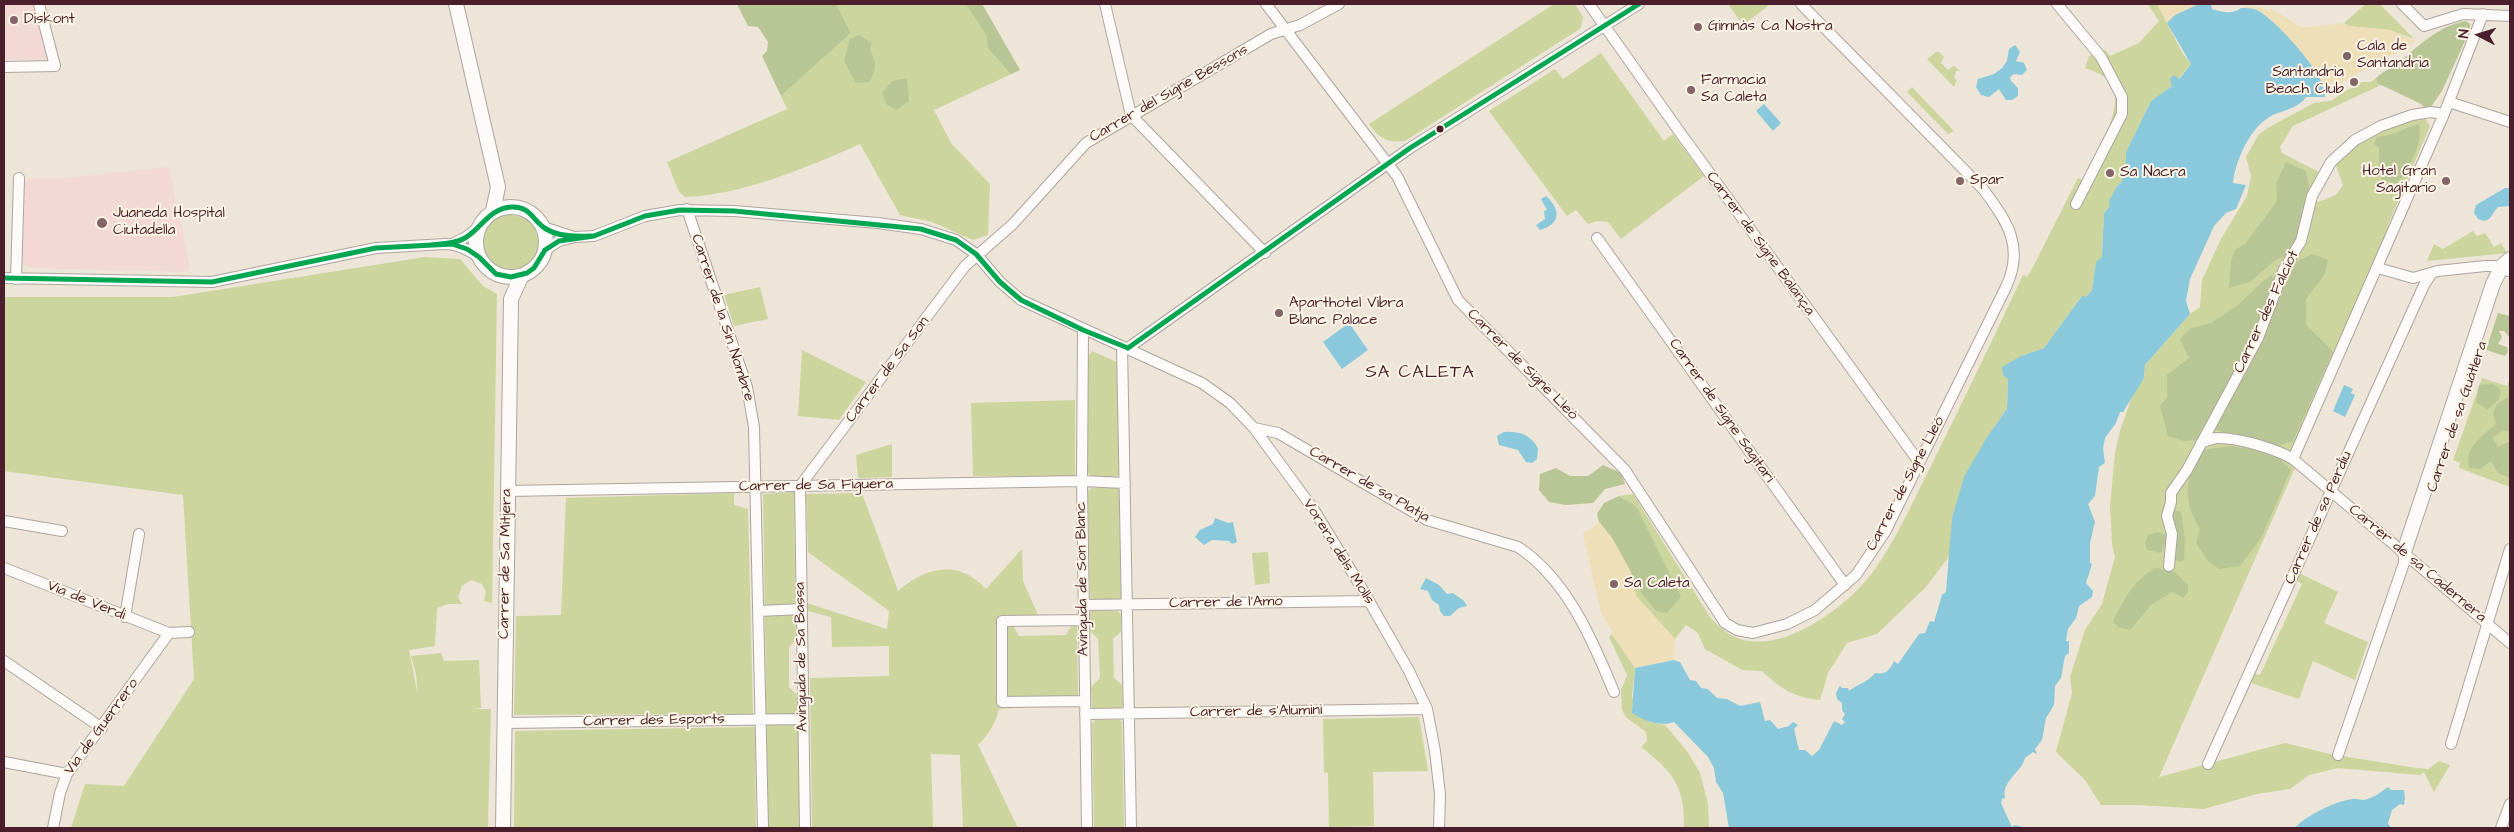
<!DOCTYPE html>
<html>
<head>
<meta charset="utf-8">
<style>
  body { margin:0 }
  #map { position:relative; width:2514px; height:832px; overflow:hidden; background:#ede5d8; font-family:"Architects Daughter",sans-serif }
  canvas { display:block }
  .frame { position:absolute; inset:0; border:5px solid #4a1f2b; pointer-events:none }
  .north { position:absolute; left:2454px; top:10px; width:50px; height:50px; -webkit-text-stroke:4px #fcf5e5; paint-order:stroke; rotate:275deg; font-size:14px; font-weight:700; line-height:20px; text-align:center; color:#4a1f2b }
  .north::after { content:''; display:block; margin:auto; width:18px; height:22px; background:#4a1f2b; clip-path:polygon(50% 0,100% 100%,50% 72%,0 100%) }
</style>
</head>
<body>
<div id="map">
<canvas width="2514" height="832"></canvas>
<div class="frame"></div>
<div class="north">N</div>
</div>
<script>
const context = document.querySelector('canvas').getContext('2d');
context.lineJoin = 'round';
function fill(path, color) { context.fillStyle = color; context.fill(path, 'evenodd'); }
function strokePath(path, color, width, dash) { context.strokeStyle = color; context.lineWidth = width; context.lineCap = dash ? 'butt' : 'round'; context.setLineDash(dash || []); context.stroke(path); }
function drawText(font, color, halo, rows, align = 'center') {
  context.font = font + ' "Architects Daughter",sans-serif'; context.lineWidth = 4; context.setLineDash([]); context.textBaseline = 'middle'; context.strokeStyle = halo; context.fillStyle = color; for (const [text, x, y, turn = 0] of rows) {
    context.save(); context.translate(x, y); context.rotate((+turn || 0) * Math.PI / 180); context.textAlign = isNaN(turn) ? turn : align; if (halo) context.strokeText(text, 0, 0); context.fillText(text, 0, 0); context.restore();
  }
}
fill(new Path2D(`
  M 4,4 L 34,4 L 48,59 L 4,60 Z
  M 169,167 L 190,267 L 186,272 L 31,268 L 23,264 L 22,186 L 28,178 L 63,178 Z`), '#f2d9d5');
fill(new Path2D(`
  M 836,4 L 982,4 L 1020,70 L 934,110 L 951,143 L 990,184 L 988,235 L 973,240 L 932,222 L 900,215 L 860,144 C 811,166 739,196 685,197 L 679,192 L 667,162 L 787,109 L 781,96 L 851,33 Z
  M 1554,4 L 1575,4 L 1583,17 L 1581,28 L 1405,141 C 1386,143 1379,138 1369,124 Z
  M 1728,4 L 1766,4 L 1768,6 L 1743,25 Z
  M 2148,4 L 2161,4 L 2158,6 L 2183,54 L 2191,64 L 2172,86 L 2151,101 L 2126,152 L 2126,165 L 2121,183 L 2117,186 L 2110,206 L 2104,213 L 2102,257 L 2096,263 L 2092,290 L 2086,297 L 2081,297 L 2044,348 L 2021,356 L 2008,379 L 2007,409 L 1987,437 L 1952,518 L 1950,555 L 1926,587 L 1877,634 L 1847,643 L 1828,673 L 1820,700 C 1793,697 1781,689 1762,671 L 1742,670 L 1705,649 L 1698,633 L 1686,625 L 1675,639 L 1636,596 L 1631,572 L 1642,594 L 1636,506 L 1619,496 L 1633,494 L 1710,617 C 1719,627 1728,635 1740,639 C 1785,654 1851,604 1875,569 C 1897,538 1913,501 1931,466 C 1962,403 1993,339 2023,275 L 2027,277 L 2033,267 L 2078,178 L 2085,181 C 2094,159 2123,111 2113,87 C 2109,76 2095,72 2085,68 L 2089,56 L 2105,50 L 2110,56 L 2139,43 L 2159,21 Z
  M 2366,4 L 2380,4 L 2414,39 L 2390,30 L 2348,26 L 2344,23 Z
  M 1936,52 L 1939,52 L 1944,57 L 1941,63 L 1948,70 L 1954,66 L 1960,71 L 1956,71 L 1954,78 L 1957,80 L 1954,87 L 1927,59 Z
  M 1601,53 L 1664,141 L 1673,134 L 1704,176 L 1621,239 L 1608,222 L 1598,221 L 1588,224 L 1576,210 L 1567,216 L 1489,111 L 1555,69 L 1563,79 Z
  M 2376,78 L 2377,83 L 2381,85 L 2293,126 L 2280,147 L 2282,153 L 2317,171 L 2319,176 L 2310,194 L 2318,202 L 2336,195 L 2343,185 L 2336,165 C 2357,137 2392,125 2425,118 L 2430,126 L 2388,225 L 2384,247 L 2287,458 L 2295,468 L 2159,777 L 2285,743 L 2330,754 L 2416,768 L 2429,769 L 2439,761 L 2450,765 L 2434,792 L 2424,772 L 2420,775 L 2338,768 L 2309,775 L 2290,789 L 2257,794 L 2204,809 L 2139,805 L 2101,805 L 2085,780 L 2056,752 L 2072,693 L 2070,677 L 2085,630 L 2102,604 L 2115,557 L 2112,544 L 2110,506 L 2115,453 L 2120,431 L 2133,394 L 2144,378 L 2145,365 L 2190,314 L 2200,307 L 2202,280 L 2221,239 L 2247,196 L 2251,176 L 2246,157 L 2259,134 L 2273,125 L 2314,103 L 2331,101 L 2344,92 L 2362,82 L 2371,82 Z
  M 1912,87 L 1954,131 L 1948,134 L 1907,92 Z
  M 506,214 L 525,218 C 561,247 516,290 490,260 C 485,254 483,246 484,238 C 486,225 494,219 506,214 Z
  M 2473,231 L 2477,236 L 2485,233 L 2494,247 L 2501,243 L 2507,253 L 2427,261 L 2434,244 L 2443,249 Z
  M 425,257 L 460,259 L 483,286 L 497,294 L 492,603 L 484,601 L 486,592 L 482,584 L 471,580 L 462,586 L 458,597 L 462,604 L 448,604 L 437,608 L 435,646 L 409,650 L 418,696 L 416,674 L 411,656 L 441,653 L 444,661 L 479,660 L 481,708 L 471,709 L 491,709 L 488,828 L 71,828 L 85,784 L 124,786 L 194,679 L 183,495 L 4,471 L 4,297 L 173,297 Z
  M 760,287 L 768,319 L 734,326 L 724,295 Z
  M 802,350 L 866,382 L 839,420 L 798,416 Z
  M 1092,351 L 1117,362 L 1119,474 L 1116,477 L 1091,476 L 1088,473 L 1086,359 Z
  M 2482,378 L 2507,386 L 2510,378 L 2510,487 L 2459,468 L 2460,463 L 2453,460 Z
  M 1075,400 L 1075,476 L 973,476 L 971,403 Z
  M 892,444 L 892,477 L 858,478 L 856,455 Z
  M 1092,488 L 1117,488 L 1119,490 L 1121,598 L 1117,600 L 1092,600 L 1090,597 L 1088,491 Z
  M 794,492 L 796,640 L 789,647 L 789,687 L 798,696 L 800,828 L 768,828 L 763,494 Z
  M 734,493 L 734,505 L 748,509 L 753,714 L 514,715 L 516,616 L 561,615 L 566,498 Z
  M 862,493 L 898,591 C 926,567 958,559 986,589 L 1022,549 L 1023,581 L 1039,617 L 1012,624 L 1019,636 L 1066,635 L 1073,623 L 1077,624 L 1078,698 L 1014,699 L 1013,708 L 999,709 C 995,724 989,734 978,745 L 1018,828 L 963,828 L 960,755 L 931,754 L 933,828 L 812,828 L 810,678 L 889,676 L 889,646 L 832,647 L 831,617 L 808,611 L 807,603 L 887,629 L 889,611 L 808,552 L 806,494 Z
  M 1268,552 L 1270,583 L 1255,585 L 1252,553 Z
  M 2299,573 L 2338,592 L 2324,623 L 2368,642 L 2355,680 L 2313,661 L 2299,699 L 2251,683 L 2255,674 L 2260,675 L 2302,584 L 2296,580 Z
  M 1091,611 L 1117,611 L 1121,614 L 1121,632 L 1113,639 L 1114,678 L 1122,685 L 1123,706 L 1120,709 L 1095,709 L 1092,707 L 1091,687 L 1100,678 L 1098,639 L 1090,631 L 1089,614 Z
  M 1612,634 L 1635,668 L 1632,697 L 1649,722 L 1665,725 L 1687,751 L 1700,773 L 1708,804 L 1709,828 L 1684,828 C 1685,786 1673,772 1641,747 L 1647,741 L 1646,732 L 1626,717 L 1622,710 L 1621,690 L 1627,675 L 1609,637 Z
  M 1419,717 L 1428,771 L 1373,772 L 1374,826 L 1329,827 L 1328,773 L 1324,773 L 1323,719 Z
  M 1095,720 L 1120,720 L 1122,723 L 1124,828 L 1094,828 L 1092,724 Z
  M 755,727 L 756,828 L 514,828 L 515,731 Z`), '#cbd59d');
fill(new Path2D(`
  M 737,4 L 836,4 L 851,33 L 781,96 L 762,56 L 767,51 L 768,42 L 758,27 L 748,26 Z
  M 966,4 L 982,4 L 1020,70 L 1011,74 L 988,48 L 987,36 Z
  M 2466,21 L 2470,24 L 2470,30 L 2442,91 L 2428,111 L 2421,104 L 2377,83 L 2376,78 C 2384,70 2395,67 2402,60 C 2420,44 2441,25 2466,21 Z
  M 859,35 L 872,43 L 870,49 C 876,63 877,69 869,82 L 856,83 L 844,61 L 850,39 Z
  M 907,78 L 909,101 L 896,110 L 886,104 L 882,93 L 892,81 Z
  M 2419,124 C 2424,140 2408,173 2396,184 L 2382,180 L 2379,166 L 2379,148 L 2374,144 L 2377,137 C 2393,136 2404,128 2419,124 Z
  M 2286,162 L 2306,171 L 2309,186 L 2305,208 L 2296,242 L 2289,254 L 2274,261 L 2250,282 L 2229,288 L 2231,261 L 2235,250 L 2245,244 L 2277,201 L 2276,183 Z
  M 2313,254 L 2328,260 L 2325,274 L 2306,299 L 2306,325 L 2333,351 L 2293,441 L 2277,446 L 2225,434 L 2216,429 L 2216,422 L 2227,398 L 2256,354 L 2275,309 L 2282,283 L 2293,263 Z
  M 2272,275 L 2275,285 C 2252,339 2226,390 2196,440 L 2184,441 L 2168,436 L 2160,406 L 2167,398 L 2167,375 L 2189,358 L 2180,339 L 2191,328 L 2211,323 L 2238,305 L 2263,281 Z
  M 2498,313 L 2510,316 L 2510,338 L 2504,331 L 2499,331 L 2502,337 L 2498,344 L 2507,347 L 2508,352 L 2505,356 L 2486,350 Z
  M 2494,384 L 2501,391 L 2499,399 L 2487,410 L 2476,402 L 2479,385 Z
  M 2510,396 L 2510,432 L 2503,430 L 2492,438 L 2498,447 L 2508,442 L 2510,444 L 2510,478 L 2498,473 L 2491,461 L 2480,469 L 2469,468 C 2464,448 2482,436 2496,424 L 2493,413 L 2497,404 Z
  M 2231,446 C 2254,450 2276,451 2291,470 L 2261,538 L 2240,566 L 2219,569 L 2207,560 L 2196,543 L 2200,529 C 2183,501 2184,478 2202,450 Z
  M 1603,465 L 1621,473 L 1625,484 L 1605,489 L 1593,503 L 1566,505 L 1549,502 L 1539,490 L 1540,474 L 1556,468 L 1570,476 L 1588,476 Z
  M 1619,496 L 1636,506 L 1681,597 L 1667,613 L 1656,611 L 1642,594 L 1612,538 L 1599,522 L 1597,514 L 1604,503 Z
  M 2174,510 L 2181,512 L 2185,540 L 2184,560 L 2179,562 L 2173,558 L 2171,515 Z
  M 2158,532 L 2168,536 L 2161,553 L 2147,550 L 2145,543 L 2148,535 Z
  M 2155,568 L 2175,572 L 2188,585 L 2188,592 L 2183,598 L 2172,592 L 2151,605 L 2130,630 L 2118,627 L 2113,621 C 2126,596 2131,584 2155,568 Z`), '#b8c696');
fill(new Path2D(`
  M 2161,4 L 2199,4 L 2175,15 L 2167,23 L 2158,6 Z
  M 2249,6 L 2274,10 L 2302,28 L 2344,23 L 2348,26 L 2390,30 L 2416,41 L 2326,91 C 2317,70 2277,19 2256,10 C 2252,8 2246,8 2241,8 Z
  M 1599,522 L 1612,538 L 1631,572 L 1636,596 L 1675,639 L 1674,660 L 1635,668 L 1612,634 L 1613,632 L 1602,616 L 1583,534 Z`), '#eedfb8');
fill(new Path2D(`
  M 2199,4 L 2211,4 L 2212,9 C 2222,12 2233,15 2241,8 C 2246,8 2252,8 2257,10 C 2275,19 2329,77 2325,97 L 2306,97 C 2299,108 2284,110 2273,115 C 2251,125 2235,161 2233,183 L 2246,185 L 2236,209 L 2226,213 L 2214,226 L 2190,279 L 2186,301 L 2190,314 L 2145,365 L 2144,378 L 2123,412 L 2120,412 L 2116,423 L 2105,438 L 2103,448 L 2105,463 L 2099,467 L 2095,496 L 2088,504 L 2095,522 L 2090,543 L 2090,563 L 2092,564 L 2086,583 L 2093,591 L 2092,597 L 2079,606 L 2076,618 L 2068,629 L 2066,641 L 2069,641 L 2069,653 L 2065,656 L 2061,678 L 2055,686 L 2054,705 L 2046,718 L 2042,740 L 2035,749 L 2037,754 L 2033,752 L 2025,758 C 2022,772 2001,781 2005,798 L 2002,799 L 2001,803 L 2012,827 L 2015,825 L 2026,828 L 1729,828 L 1723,793 L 1716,782 L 1714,768 L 1708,757 L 1674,722 C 1658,727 1646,721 1632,713 L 1635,668 L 1674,660 L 1680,662 L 1690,680 L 1696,681 L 1701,688 L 1708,689 L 1717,698 L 1727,699 L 1740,706 L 1760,702 L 1765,721 L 1770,720 L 1778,729 L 1789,726 L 1793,722 L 1798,725 L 1794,729 L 1799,750 L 1805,750 L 1812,756 L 1819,750 L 1834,721 L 1842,725 L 1845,722 L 1842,719 L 1845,714 L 1842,710 L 1842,703 L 1837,699 L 1836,693 L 1840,686 L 1842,688 L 1848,688 L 1849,691 C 1858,684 1868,682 1875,673 C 1886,675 1890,670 1894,661 L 1898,664 L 1919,634 L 1925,633 L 1930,621 L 1934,622 L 1942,595 L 1946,592 L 1952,518 L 1964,477 L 1987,437 L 2007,409 L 2008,379 L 2003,375 L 2002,367 L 2021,356 L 2044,348 L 2082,296 L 2086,297 L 2092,290 L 2096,262 L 2102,257 L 2104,213 L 2110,206 L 2109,201 L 2117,186 L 2121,183 L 2126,165 L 2126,152 L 2151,101 L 2172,86 L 2170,79 L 2174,75 L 2179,79 L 2191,64 L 2167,23 L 2175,15 Z
  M 2015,45 L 2020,52 L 2016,61 L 2024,63 L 2027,70 L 2022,75 L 2014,74 L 2010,77 L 2011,81 L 2018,88 L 2018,96 L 2012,100 L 2006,100 L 1999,89 L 1989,97 L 1981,95 L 1976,87 L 1978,79 L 1994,74 L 2002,68 L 2007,61 L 2009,49 Z
  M 1764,104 L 1781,123 L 1773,131 L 1756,111 Z
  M 2505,188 L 2510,188 L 2510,206 L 2498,207 C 2491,214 2491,225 2478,219 L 2474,213 L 2476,205 Z
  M 1546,196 C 1561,210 1561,224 1540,230 L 1536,225 L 1545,219 L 1544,211 L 1547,210 L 1541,199 Z
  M 1349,323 L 1368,350 L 1342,369 L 1323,342 Z
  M 2344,385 L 2353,389 L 2351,393 L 2355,395 L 2345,417 L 2333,411 Z
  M 1504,432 C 1519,431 1532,435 1538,449 L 1537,459 L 1532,463 L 1526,462 L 1518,450 L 1499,445 L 1497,436 Z
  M 1215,518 L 1228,523 L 1233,522 L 1237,542 L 1232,544 L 1229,541 L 1212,540 L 1204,545 L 1195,537 L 1200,530 L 1213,524 Z
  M 1426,578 L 1439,585 L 1447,594 L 1453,593 L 1464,601 L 1467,606 L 1459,608 L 1450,616 L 1444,616 L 1440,611 L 1439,605 L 1432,600 L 1428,591 L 1420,589 Z
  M 2388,787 L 2391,790 L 2404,790 L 2405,798 L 2404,805 L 2400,804 L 2392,810 L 2388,823 L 2391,828 L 2295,828 C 2306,815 2336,801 2353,799 C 2357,798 2360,800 2364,800 C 2374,798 2381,792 2388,787 Z`), '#8ac8dc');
const street = new Path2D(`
  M 1105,4 L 1131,115 L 1265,253
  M 1266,4 L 1397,176 L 1458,300 L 1625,470 L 1725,623 L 1737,630 L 1753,633 L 1787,624 L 1815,610 L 1856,575 L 1885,532 L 2006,287 C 2025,247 2007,221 1983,189 L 1801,4
  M 1589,4 L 1679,131 L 1919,462
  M 2057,4 L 2101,57 L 2122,97 L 2122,114 L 2076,204
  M 2402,4 L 2424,26 L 2463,14 L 2510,16
  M 4,67 L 55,66 L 39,4
  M 2449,102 L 2510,122
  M 687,209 L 747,387 L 754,427 L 763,828
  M 543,227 L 574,237
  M 1597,238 L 1845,585
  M 452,244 L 466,237 L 479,227
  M 545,250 L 559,241 L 575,237 L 594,236 L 645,216 L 680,210 L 734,211 L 878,223 L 921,229 L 956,240 L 976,254 L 1000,282 L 1021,300 L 1202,383 L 1230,403 L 1254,428 L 1314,510 L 1357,580 L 1409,671 L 1427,709 L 1435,751 L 1440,794 L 1439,828
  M 2378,268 L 2413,278 L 2438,271 L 2485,266 L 2502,266 L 2508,271
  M 4,278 L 212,282 L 376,248 L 445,244 C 458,244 468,250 479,257
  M 16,279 L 19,178
  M 1083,330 L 1082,481 L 1087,828
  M 1122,346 L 1131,828
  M 1128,348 L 1410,148 L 1639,4
  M 1254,428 L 1278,433 L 1427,520 L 1518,547 C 1567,579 1593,641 1614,692
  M 2201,443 C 2205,441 2211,439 2216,438 C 2237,437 2276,449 2293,459 L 2510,643
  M 2293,459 L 2444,114 L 2483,14
  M 507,491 L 1082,481 L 1125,483
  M 4,521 L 62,531
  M 2169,566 L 2172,534 L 2167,516 L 2171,502 L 2171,493 L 2187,470 L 2258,338 L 2284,269 L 2301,241 L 2312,196 L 2331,162 L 2355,140 L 2381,126 L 2412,115 L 2431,112 L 2444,114
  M 4,568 L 169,633 L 189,632
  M 1084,605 L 1369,601
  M 759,611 L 802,609
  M 125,617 L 139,534
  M 1083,620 L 1002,621 L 1002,702 L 1085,701
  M 4,661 L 102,728
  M 1085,714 L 1427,709
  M 504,723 L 803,719
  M 2451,744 L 2510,549
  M 2338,755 L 2404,563 L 2404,552
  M 4,762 L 67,774
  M 2208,764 L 2424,285 L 2431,274
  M 53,828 L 60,793 L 67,774 L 169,633
  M 805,828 L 800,486 L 965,266 L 1013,224 L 1086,143 L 1271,34 L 1300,25 L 1339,4
  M 2501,828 L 2510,804`);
const secondary = new Path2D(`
  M 456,4 L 498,187 L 493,211
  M476 242a35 35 0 1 1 70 0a35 35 0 1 1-70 0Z
  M 2404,552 L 2493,284 L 2502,266 L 2510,259
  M 503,828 L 511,299 L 522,275`);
strokePath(street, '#aea49e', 12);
strokePath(secondary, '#aea49e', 16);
strokePath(street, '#fcfbf9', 10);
strokePath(secondary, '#fcfbf9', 14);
strokePath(new Path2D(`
  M 431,245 C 442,244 455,244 465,238 C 482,228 489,208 512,207 C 530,206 533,221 546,229 C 559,237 576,237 591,236
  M 4,278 L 212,282 L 376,248 L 452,244 L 467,249 L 479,257 L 496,274 L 511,277 L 527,273 L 534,268 L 545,250 L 559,241 L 594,236 L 645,216 L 680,210 L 734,211 L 921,229 L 956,240 L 976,254 L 1000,282 L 1021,300 L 1083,330 L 1128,348
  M 1128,348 L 1410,148 L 1639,4`), '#00a651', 5);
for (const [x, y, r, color] of [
  [14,20,5,"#836468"],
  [1698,27,5,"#836468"],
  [2347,56,5,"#836468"],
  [2354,82,5,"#836468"],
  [1691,90,5,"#836468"],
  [1440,129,4.5,"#4a1f2b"],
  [2110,173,5,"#836468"],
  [1960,181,5,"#836468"],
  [2446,181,5,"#836468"],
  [102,223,6,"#836468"],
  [1279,313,5,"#836468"],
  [1614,584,5,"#836468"]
]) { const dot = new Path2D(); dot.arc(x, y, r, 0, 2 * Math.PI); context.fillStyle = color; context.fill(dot); strokePath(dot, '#fcf5e5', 2); }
drawText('15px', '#4a1f2b', '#fcf5e5', [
  ["Diskont",24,20],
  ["Gimnàs Ca Nostra",1708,27],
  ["Cala de",2357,47],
  ["Santandria",2357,64],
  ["Santandria",2344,73,"right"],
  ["Beach Club",2344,90,"right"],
  ["Farmacia",1701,81],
  ["Sa Caleta",1701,98],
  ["Hotel Gran",2436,172,"right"],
  ["Sagitario",2436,189,"right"],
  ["Sa Nacra",2120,173],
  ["Spar",1970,181],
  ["Juaneda Hospital",113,214],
  ["Ciutadella",113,231],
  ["Aparthotel Vibra",1289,304],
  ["Blanc Palace",1289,321],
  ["Sa Caleta",1624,584]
], 'left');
drawText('15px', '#4a1f2b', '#fcf5e5', [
  ["Carrer del Signe Bessons",1169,94,-30],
  ["Carrer de Signe Balança",1760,244,54],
  ["Carrer des Falciot",2267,312,-65],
  ["Carrer de la Sin Nombre",722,318,72],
  ["Carrer de Signe Lleó",1522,365,45],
  ["Carrer de Sa Son",888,370,-53],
  ["Carrer de Signe Sagitari",1721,411,55],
  ["Carrer de sa Guàtlera",2458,417,-71],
  ["Carrer de Signe Lleó",1906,484,-62],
  ["Carrer de sa Platja",1369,485,30],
  ["Carrer de Sa Figuera",816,486,-1],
  ["Carrer de sa Perdiu",2319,518,-66],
  ["Vorera dels Molls",1338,552,58],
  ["Carrer de Sa Mitjera",506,564,-89],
  ["Carrer de sa Cadernera",2417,564,40],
  ["Avinguda de Son Blanc",1083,579,-91],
  ["Via de Verdi",86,601,22],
  ["Carrer de l'Amo",1226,603,-1],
  ["Avinguda de Sa Bassa",802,657,-91],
  ["Carrer de s'Alumini",1256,712,-1],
  ["Carrer des Esports",654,721,-1],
  ["Via de Guerrero",102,727,-54]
]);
context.letterSpacing = '1px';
drawText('18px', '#4a1f2b', '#fcf5e5', [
  ["SA CALETA",1420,373]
]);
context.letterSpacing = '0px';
</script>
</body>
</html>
